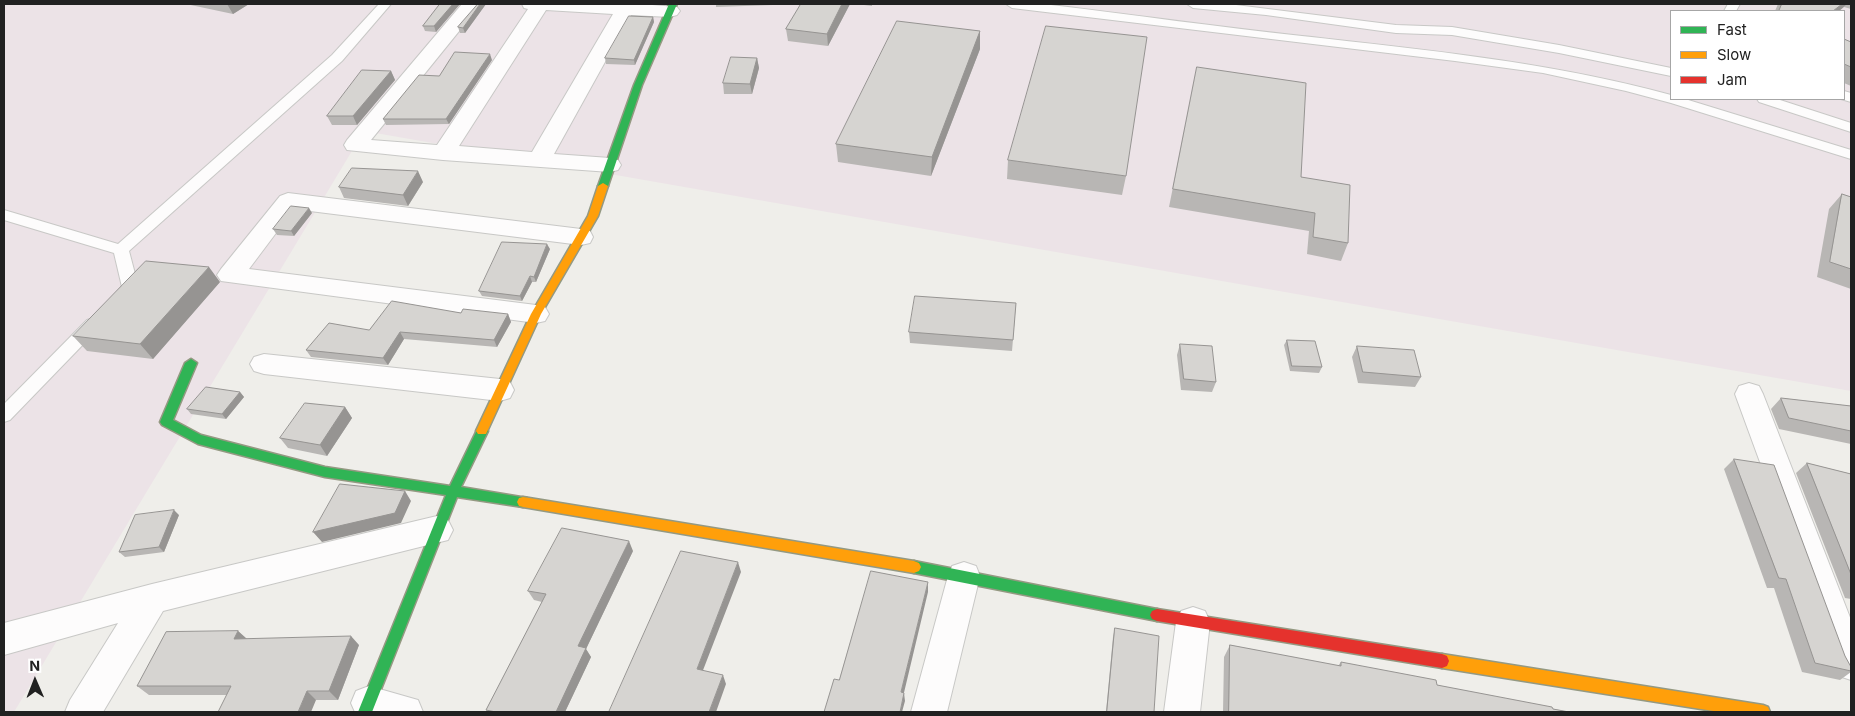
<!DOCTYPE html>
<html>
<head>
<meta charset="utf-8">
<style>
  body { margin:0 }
  #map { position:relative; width:1855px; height:716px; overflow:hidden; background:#efeeea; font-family:Inter,sans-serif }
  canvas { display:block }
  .frame { position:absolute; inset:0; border:5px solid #212121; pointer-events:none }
  .legend { position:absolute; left:1670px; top:10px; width:175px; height:90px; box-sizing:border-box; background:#fff; border:1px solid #a6a6a6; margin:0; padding:6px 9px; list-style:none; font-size:15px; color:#212121 }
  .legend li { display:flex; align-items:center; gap:10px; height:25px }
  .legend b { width:25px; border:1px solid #a6a6a6 }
  .north { position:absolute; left:10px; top:656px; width:50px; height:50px; -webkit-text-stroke:4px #fff; paint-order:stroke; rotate:359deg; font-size:14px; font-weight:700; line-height:20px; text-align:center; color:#212121 }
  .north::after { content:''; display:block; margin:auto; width:18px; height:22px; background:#212121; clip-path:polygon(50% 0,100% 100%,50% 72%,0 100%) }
</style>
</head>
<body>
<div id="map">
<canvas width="1855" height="716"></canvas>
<div class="frame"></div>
<ul class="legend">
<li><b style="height:6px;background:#30b455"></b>Fast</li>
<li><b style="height:6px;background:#ff9f0a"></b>Slow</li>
<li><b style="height:6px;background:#e5322d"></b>Jam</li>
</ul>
<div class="north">N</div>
</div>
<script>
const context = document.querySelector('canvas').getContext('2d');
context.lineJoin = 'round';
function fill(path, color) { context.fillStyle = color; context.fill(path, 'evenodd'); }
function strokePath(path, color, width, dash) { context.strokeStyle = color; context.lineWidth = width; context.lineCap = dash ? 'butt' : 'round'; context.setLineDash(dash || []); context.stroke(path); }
fill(new Path2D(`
  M 4,4 L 1851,4 L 1851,391 L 364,131 L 14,712 L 4,712 ZM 1671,11 L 1844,11 L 1844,99 L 1671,99 Z`), '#ece3e7');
const lane = new Path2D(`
  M 379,4 L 391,4 L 342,61 L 129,251 L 139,289 C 134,298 126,305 115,302 L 113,298 L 122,287 L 114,253 L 4,220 L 4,210 L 118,244 L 332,55 Z
  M 1006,4 L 1051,5 C 1135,15 1218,27 1302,36 C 1427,50 1550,62 1671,95 L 1671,99 L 1685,99 L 1851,150 L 1851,159 L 1671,103 L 1626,91 L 1543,73 L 1455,61 L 1012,8 Z
  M 1187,4 L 1228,4 L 1396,25 L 1452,27 L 1559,45 L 1671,68 L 1671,76 L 1559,53 L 1452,35 L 1396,33 L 1266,15 L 1193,8 Z
  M 1728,4 L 1740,4 L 1736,11 L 1724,11 Z
  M 1844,91 L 1851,93 L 1851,102 L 1841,99 L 1844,99 Z
  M 1757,99 L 1777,99 L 1851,123 L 1851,132 L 1759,102 Z
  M 93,318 L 99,320 L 101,324 L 99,328 L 10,420 L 4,422 L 4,404 L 87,320 Z`);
const street = new Path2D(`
  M 462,4 L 481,4 L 371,140 L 437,145 L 528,9 L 524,8 L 522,4 L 640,4 L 677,7 L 680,11 L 677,15 L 670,17 L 631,15 L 554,154 L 610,158 L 618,160 L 621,165 L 618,170 L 610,172 L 443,160 L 347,150 L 344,145 L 347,140 ZM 546,10 L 613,14 L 532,152 L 459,146 Z
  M 288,193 L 581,229 L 590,231 L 593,237 L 590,243 L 581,245 L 294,209 L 249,269 L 536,305 L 545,307 L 549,314 L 545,321 L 536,323 L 221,281 L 217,275 L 221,269 L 280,196 Z
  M 264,354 L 500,379 L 510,382 L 514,390 L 510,398 L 500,401 L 264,374 L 254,371 L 250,364 L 254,357 Z
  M 1749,383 L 1759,386 L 1763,394 L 1851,620 L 1851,680 L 1839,676 L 1834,664 L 1735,394 L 1739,386 Z
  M 437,516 L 448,520 L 453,530 L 448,540 L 163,611 L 103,712 L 65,712 L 70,700 L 118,623 L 4,655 L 4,623 L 152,584 Z
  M 964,562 L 976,566 L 980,576 L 947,712 L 911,712 L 948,576 L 952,566 Z
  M 1193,607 L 1205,611 L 1210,622 L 1200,712 L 1164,712 L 1176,622 L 1181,611 Z
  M 369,686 L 418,700 L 423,712 L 355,712 L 351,703 L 356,691 Z`);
const fast = new Path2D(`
  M 669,4 L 677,4 L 642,85 L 608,186 L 603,189 L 600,188 L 598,186 L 634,85 Z
  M 191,359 L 197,363 L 173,420 L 201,435 L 325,467 L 450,486 L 478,428 L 486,428 L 488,431 L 461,487 L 527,498 L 529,502 L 527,506 L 523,507 L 457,497 L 372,712 L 358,712 L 446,495 L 325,477 L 198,444 L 162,425 L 160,422 L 185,363 Z
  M 914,561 L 1157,609 L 1162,611 L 1164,615 L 1162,619 L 1157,621 L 914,573 L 909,571 L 907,567 L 909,563 Z`);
const slow = new Path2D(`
  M 603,183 L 608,186 L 598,216 L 541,314 L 486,434 L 478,434 L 476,431 L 531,314 L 588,216 L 598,186 Z
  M 523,497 L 914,561 L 919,563 L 921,567 L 919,571 L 914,573 L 523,507 L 519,506 L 517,502 L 519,498 Z
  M 1442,654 L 1763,705 L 1768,707 L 1770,712 L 1720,712 L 1442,668 L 1437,666 L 1435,661 L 1437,656 Z`);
const jam = new Path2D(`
  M 1157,609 L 1442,654 L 1447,656 L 1449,661 L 1447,666 L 1442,668 L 1157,621 L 1152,619 L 1150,615 L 1152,611 Z`);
strokePath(lane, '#c8c8c6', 2);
strokePath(street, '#c8c8c6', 2);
strokePath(fast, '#949982', 3);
strokePath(slow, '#949982', 3);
strokePath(jam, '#949982', 3);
fill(lane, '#fdfcfc');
fill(street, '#fdfcfc');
fill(fast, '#30b455');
fill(slow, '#ff9f0a');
fill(jam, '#e5322d');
fill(new Path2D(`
  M 186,4 L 249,4 L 233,14 Z
  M 440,4 L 460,4 L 436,32 L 425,31 L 423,26 Z
  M 478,4 L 486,4 L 465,33 L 460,33 L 458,27 Z
  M 716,4 L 850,4 L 828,46 L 788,41 L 786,29 L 801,4 L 716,7 Z
  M 856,4 L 872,4 L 872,6 Z
  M 1778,4 L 1851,4 L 1851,9 L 1844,7 L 1839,11 L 1775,11 Z
  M 653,17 L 654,22 L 635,65 L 606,64 L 605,58 Z
  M 980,31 L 980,49 L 931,176 L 838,162 L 836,144 Z
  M 1844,39 L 1851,42 L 1851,86 L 1844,83 Z
  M 757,58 L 759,68 L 752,94 L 724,94 L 723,83 Z
  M 492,60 L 449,124 L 386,125 L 383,119 L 439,76 Z
  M 1197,67 L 1301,177 L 1348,243 L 1341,261 L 1307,254 L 1309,231 L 1169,207 Z
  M 391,71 L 395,80 L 357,125 L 332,125 L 327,116 Z
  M 1008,160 L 1126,176 L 1122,195 L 1007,179 Z
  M 423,182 L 408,206 L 344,198 L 339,187 Z
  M 1842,194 L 1851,197 L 1851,289 L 1817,277 L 1829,209 Z
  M 312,213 L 294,236 L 277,235 L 273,229 Z
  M 550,249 L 536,282 L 532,282 L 522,301 L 482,296 L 479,291 Z
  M 220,282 L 153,359 L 87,351 L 73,336 Z
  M 1016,303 L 1012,351 L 910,343 L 909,332 Z
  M 461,313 L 508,314 L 511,322 L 497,347 L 404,339 L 388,365 L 311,357 L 306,350 L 369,330 Z
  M 1287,340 L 1322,367 L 1319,373 L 1290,371 L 1284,345 Z
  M 1180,344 L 1216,382 L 1212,392 L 1181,390 L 1177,355 Z
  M 1357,346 L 1421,377 L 1415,387 L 1358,383 L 1352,357 Z
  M 240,392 L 244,397 L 226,419 L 191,414 L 187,409 Z
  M 1781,398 L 1851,406 L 1851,444 L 1779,429 L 1771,409 Z
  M 345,407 L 352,418 L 327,456 L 288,448 L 280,438 Z
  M 1734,459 L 1845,656 L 1851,667 L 1851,672 L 1840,680 L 1802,672 L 1774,588 L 1767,588 L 1724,469 Z
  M 1807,463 L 1851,474 L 1851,599 L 1845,598 L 1796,473 Z
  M 179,515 L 164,552 L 125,557 L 119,552 Z
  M 633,551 L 586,649 L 591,657 L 565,712 L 487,712 L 486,710 L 542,602 L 534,600 L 528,591 Z
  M 1115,628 L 1154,712 L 1106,712 L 1113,637 Z
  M 238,631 L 247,639 L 359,645 L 338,700 L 316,700 L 226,695 L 149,695 L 137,686 Z
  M 1230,645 L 1338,666 L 1341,662 L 1437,685 L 1569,712 L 1223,712 L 1224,657 Z`), '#b8b6b4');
fill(new Path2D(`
  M 227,4 L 249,4 L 233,14 Z
  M 453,4 L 460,4 L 436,32 L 434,26 Z
  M 480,4 L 486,4 L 465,33 L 463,28 Z
  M 842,4 L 850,4 L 828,46 L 827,34 Z
  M 1842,4 L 1847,4 L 1839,11 L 1833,11 Z
  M 653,17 L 654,22 L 635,65 L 634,60 Z
  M 980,31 L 980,49 L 931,176 L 932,157 Z
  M 490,54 L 492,60 L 449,124 L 446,119 Z
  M 757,58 L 759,68 L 752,94 L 750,84 Z
  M 391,71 L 395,80 L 357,125 L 353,116 Z
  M 418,171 L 423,182 L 408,206 L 403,195 Z
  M 309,208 L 312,213 L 294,236 L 291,231 Z
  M 547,244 L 550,249 L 536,282 L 534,277 Z
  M 209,267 L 220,282 L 153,359 L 140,344 Z
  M 530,276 L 532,282 L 522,301 L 520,296 Z
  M 508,314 L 511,322 L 497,347 L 494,340 Z
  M 400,332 L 404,339 L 388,365 L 383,358 Z
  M 240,392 L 244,397 L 226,419 L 222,414 Z
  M 345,407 L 352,418 L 327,456 L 320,445 Z
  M 405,491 L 411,501 L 401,523 L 322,542 L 313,532 Z
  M 174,510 L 179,515 L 164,552 L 159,547 Z
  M 629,541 L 633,551 L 586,649 L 591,657 L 565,712 L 556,712 L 578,646 Z
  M 738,562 L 741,572 L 700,678 L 697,669 Z
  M 928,582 L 928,592 L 902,701 L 901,692 Z
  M 238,631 L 248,640 L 234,639 Z
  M 351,636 L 359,645 L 338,700 L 329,691 Z
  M 723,675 L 726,684 L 716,712 L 709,712 Z
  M 307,691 L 316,700 L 311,712 L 298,712 Z
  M 904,693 L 905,701 L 902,712 L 900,712 Z`), '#969492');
const building = new Path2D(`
  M 440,4 L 453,4 L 434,26 L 423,26 Z
  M 478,4 L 480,4 L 463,28 L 458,27 Z
  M 801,4 L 842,4 L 827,34 L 786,29 Z
  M 1782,4 L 1842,4 L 1833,11 L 1779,11 Z
  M 629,16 L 653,17 L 634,60 L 605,58 Z
  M 897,21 L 980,31 L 932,157 L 836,144 Z
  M 1046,26 L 1147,37 L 1126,176 L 1008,160 Z
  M 1844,39 L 1851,42 L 1851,67 L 1844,64 Z
  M 455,52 L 490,54 L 446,119 L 383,119 L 419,75 L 439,76 Z
  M 731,57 L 757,58 L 750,84 L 723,83 Z
  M 1197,67 L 1306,83 L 1301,177 L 1350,185 L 1348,243 L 1313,237 L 1315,213 L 1173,189 Z
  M 362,70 L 391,71 L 353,116 L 327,116 Z
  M 352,168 L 418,171 L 403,195 L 339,187 Z
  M 1842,194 L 1851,197 L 1851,269 L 1830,262 Z
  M 291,206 L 309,208 L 291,231 L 273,229 Z
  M 502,242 L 547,244 L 534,277 L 530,276 L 520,296 L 479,291 Z
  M 146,261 L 209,267 L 140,344 L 73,336 Z
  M 915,296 L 1016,303 L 1013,340 L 909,332 Z
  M 392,301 L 461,313 L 463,309 L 508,314 L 494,340 L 400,332 L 383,358 L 306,350 L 329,323 L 369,330 Z
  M 1287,340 L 1315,341 L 1322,367 L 1292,366 Z
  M 1180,344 L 1212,346 L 1216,382 L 1184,379 Z
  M 1357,346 L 1414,350 L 1421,377 L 1363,372 Z
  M 206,387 L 240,392 L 222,414 L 187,409 Z
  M 1781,398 L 1851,406 L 1851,431 L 1789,418 Z
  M 305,403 L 345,407 L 320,445 L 280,438 Z
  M 1734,459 L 1774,465 L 1845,656 L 1851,667 L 1851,671 L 1815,663 L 1786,579 L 1779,578 Z
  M 1807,463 L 1851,474 L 1851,574 Z
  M 340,484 L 405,491 L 395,513 L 313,532 Z
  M 174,510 L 159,547 L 119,552 L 135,515 Z
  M 562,528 L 629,541 L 578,646 L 586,648 L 556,712 L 496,712 L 486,710 L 546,594 L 528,591 Z
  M 681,551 L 738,562 L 697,669 L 723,675 L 709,712 L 609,712 Z
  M 871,571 L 928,582 L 901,692 L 904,693 L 900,712 L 824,712 L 834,679 L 839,680 Z
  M 1115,628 L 1159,636 L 1154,712 L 1107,712 Z
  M 238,631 L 234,639 L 351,636 L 329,691 L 307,691 L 298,712 L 218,712 L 231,686 L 137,686 L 166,632 Z
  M 1230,645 L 1341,666 L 1341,662 L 1436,680 L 1437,685 L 1552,707 L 1553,709 L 1569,712 L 1229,712 Z`);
fill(building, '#d6d4d1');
strokePath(building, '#969492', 1);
</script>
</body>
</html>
